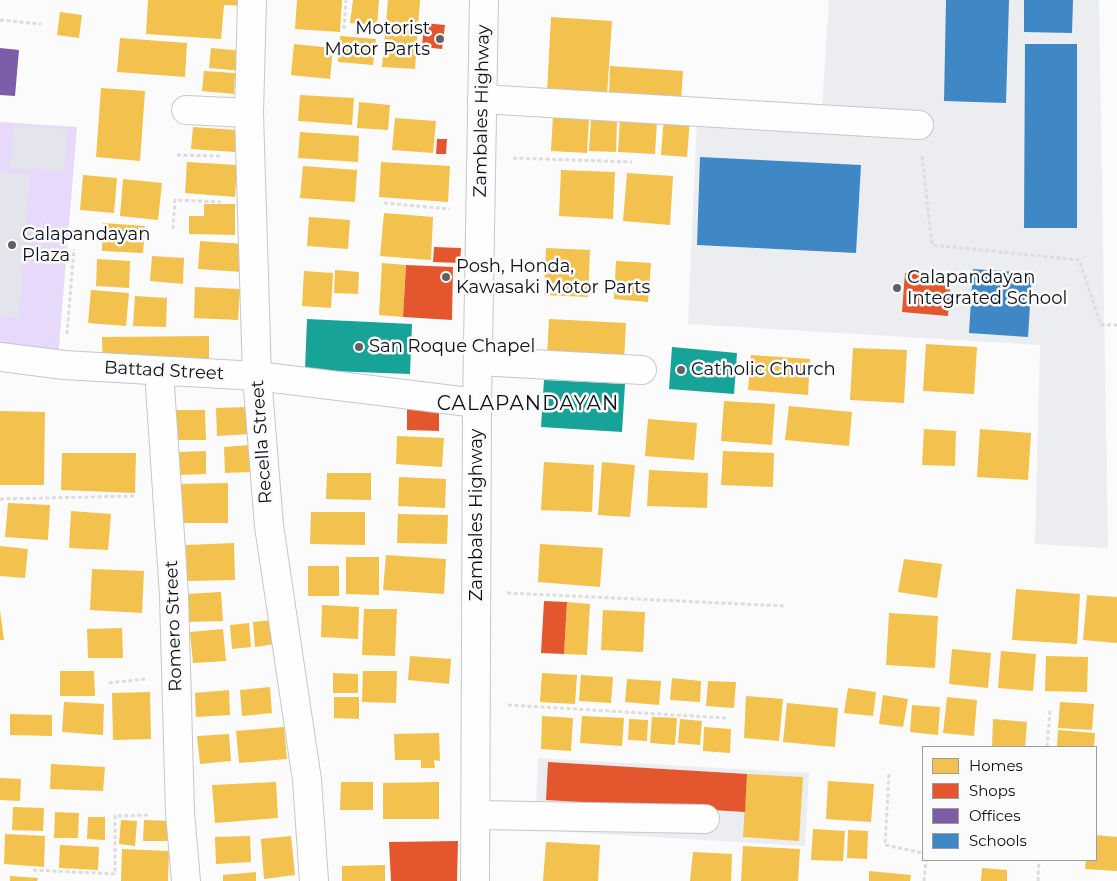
<!DOCTYPE html>
<html>
<head>
<meta charset="utf-8">
<style>
  body { margin:0 }
  #map { position:relative; width:1117px; height:881px; overflow:hidden; background:#fbfbfb; font-family:Montserrat,sans-serif }
  canvas { display:block }
  .legend { position:absolute; left:922px; top:746px; width:175px; height:115px; box-sizing:border-box; background:#fbfbfb; border:1px solid #9b9da1; margin:0; padding:6px 9px; list-style:none; font-size:15px; color:#0a0f19 }
  .legend li { display:flex; align-items:center; gap:10px; height:25px }
  .legend b { width:25px; border:1px solid #9b9da1 }
</style>
</head>
<body>
<div id="map">
<canvas width="1117" height="881"></canvas>
<ul class="legend">
<li><b style="height:14px;background:#f2c14e"></b>Homes</li>
<li><b style="height:14px;background:#e4572e"></b>Shops</li>
<li><b style="height:14px;background:#7b5ea7"></b>Offices</li>
<li><b style="height:14px;background:#3f88c5"></b>Schools</li>
</ul>
</div>
<script>
const context = document.querySelector('canvas').getContext('2d');
context.lineJoin = 'round';
function fill(path, color) { context.fillStyle = color; context.fill(path, 'evenodd'); }
function strokePath(path, color, width, dash) { context.strokeStyle = color; context.lineWidth = width; context.lineCap = dash ? 'butt' : 'round'; context.setLineDash(dash || []); context.stroke(path); }
function drawText(font, color, halo, rows, align = 'center') {
  context.font = font + ' Montserrat,sans-serif'; context.lineWidth = 5; context.setLineDash([]); context.textBaseline = 'middle'; context.strokeStyle = halo; context.fillStyle = color; for (const [text, x, y, turn = 0] of rows) {
    context.save(); context.translate(x, y); context.rotate((+turn || 0) * Math.PI / 180); context.textAlign = isNaN(turn) ? turn : align; if (halo) context.strokeText(text, 0, 0); context.fillText(text, 0, 0); context.restore();
  }
}
fill(new Path2D(`
  M 829,0 L 1099,0 L 1108,548 L 1035,544 L 1040,345 L 688,324 L 697,117 L 822,108 Z
  M 538,758 L 809,773 L 805,846 L 535,830 Z`), '#ebedf1');
fill(new Path2D(`
  M 0,122 L 77,127 L 58,358 L 0,354 Z`), '#e6d9f9');
fill(new Path2D(`
  M 148,0 L 250,0 L 250,6 L 224,5 L 221,39 L 146,34 Z
  M 297,0 L 342,0 L 340,32 L 295,29 Z
  M 353,0 L 379,0 L 377,25 L 350,23 Z
  M 388,0 L 420,0 L 415,69 L 382,67 Z
  M 60,12 L 82,15 L 79,38 L 57,35 Z
  M 551,17 L 612,21 L 607,95 L 547,92 Z
  M 340,36 L 376,39 L 373,65 L 338,62 Z
  M 120,38 L 187,43 L 185,77 L 117,72 Z
  M 294,44 L 333,48 L 330,79 L 291,75 Z
  M 211,48 L 244,51 L 242,71 L 209,68 Z
  M 610,66 L 683,71 L 681,100 L 609,96 Z
  M 204,71 L 235,73 L 234,94 L 202,91 Z
  M 101,88 L 145,91 L 140,161 L 96,157 Z
  M 300,95 L 354,98 L 352,125 L 298,121 Z
  M 359,102 L 390,105 L 388,130 L 357,128 Z
  M 553,116 L 589,118 L 587,153 L 551,151 Z
  M 664,117 L 690,119 L 687,157 L 661,155 Z
  M 395,118 L 436,121 L 433,153 L 392,150 Z
  M 620,118 L 657,121 L 655,154 L 618,152 Z
  M 591,120 L 617,121 L 616,152 L 589,151 Z
  M 193,127 L 237,130 L 235,152 L 191,149 Z
  M 300,132 L 359,136 L 358,162 L 298,158 Z
  M 187,162 L 237,165 L 235,197 L 185,193 Z
  M 381,162 L 450,166 L 448,202 L 379,197 Z
  M 303,166 L 357,170 L 355,202 L 300,198 Z
  M 561,170 L 615,172 L 613,219 L 559,216 Z
  M 627,173 L 673,176 L 670,225 L 623,221 Z
  M 83,175 L 117,178 L 114,213 L 80,210 Z
  M 123,179 L 162,183 L 158,220 L 120,216 Z
  M 204,204 L 235,204 L 235,235 L 189,234 L 189,216 L 204,216 Z
  M 384,213 L 433,217 L 431,260 L 380,256 Z
  M 309,217 L 350,220 L 348,249 L 307,246 Z
  M 103,223 L 145,226 L 143,253 L 102,251 Z
  M 200,241 L 244,244 L 242,272 L 198,269 Z
  M 546,248 L 590,250 L 588,297 L 544,295 Z
  M 152,256 L 184,258 L 183,284 L 150,281 Z
  M 97,259 L 130,261 L 129,288 L 96,286 Z
  M 616,261 L 651,263 L 648,302 L 614,299 Z
  M 382,263 L 406,265 L 403,317 L 379,315 Z
  M 335,270 L 359,272 L 358,294 L 334,293 Z
  M 304,271 L 333,273 L 331,308 L 302,306 Z
  M 195,287 L 240,289 L 238,320 L 194,318 Z
  M 91,290 L 129,293 L 126,326 L 88,323 Z
  M 135,296 L 167,298 L 166,327 L 133,326 Z
  M 549,319 L 626,323 L 624,361 L 547,356 Z
  M 209,336 L 209,377 L 103,379 L 102,337 Z
  M 926,344 L 977,347 L 974,394 L 923,391 Z
  M 853,348 L 907,350 L 904,403 L 850,400 Z
  M 751,355 L 810,359 L 808,395 L 748,390 Z
  M 724,401 L 775,404 L 772,445 L 721,441 Z
  M 789,406 L 852,412 L 849,446 L 785,440 Z
  M 249,407 L 250,434 L 217,436 L 216,408 Z
  M 174,410 L 205,410 L 206,440 L 174,440 Z
  M 0,411 L 45,412 L 44,485 L 0,485 Z
  M 648,419 L 697,423 L 694,460 L 645,456 Z
  M 924,429 L 956,431 L 955,466 L 922,465 Z
  M 980,429 L 1031,433 L 1028,480 L 977,477 Z
  M 397,436 L 444,438 L 442,467 L 396,464 Z
  M 249,445 L 251,472 L 225,473 L 224,447 Z
  M 206,451 L 206,474 L 180,475 L 179,452 Z
  M 723,451 L 774,453 L 773,487 L 721,485 Z
  M 62,453 L 136,453 L 135,493 L 61,490 Z
  M 544,462 L 594,465 L 592,512 L 541,510 Z
  M 602,462 L 635,465 L 630,517 L 598,515 Z
  M 649,470 L 708,473 L 707,508 L 647,506 Z
  M 327,473 L 371,473 L 371,500 L 326,499 Z
  M 399,477 L 446,479 L 445,508 L 398,506 Z
  M 228,483 L 228,523 L 177,523 L 177,484 Z
  M 8,503 L 50,505 L 48,540 L 5,537 Z
  M 71,511 L 111,514 L 108,550 L 69,548 Z
  M 311,512 L 365,512 L 365,545 L 310,544 Z
  M 398,514 L 448,515 L 447,544 L 397,543 Z
  M 234,543 L 235,580 L 187,581 L 186,545 Z
  M 540,544 L 603,548 L 600,587 L 538,582 Z
  M 0,546 L 28,549 L 25,578 L 0,576 Z
  M 386,555 L 446,559 L 444,594 L 383,590 Z
  M 346,557 L 379,557 L 379,595 L 346,594 Z
  M 904,559 L 942,564 L 937,598 L 898,592 Z
  M 308,566 L 339,566 L 339,596 L 308,596 Z
  M 92,569 L 144,571 L 142,613 L 90,610 Z
  M 1016,589 L 1080,594 L 1077,644 L 1012,640 Z
  M 221,592 L 223,621 L 187,622 L 185,594 Z
  M 1087,595 L 1117,597 L 1117,643 L 1083,640 Z
  M 567,602 L 590,604 L 587,655 L 564,654 Z
  M 322,605 L 359,607 L 358,639 L 321,637 Z
  M 364,609 L 397,609 L 395,656 L 362,655 Z
  M 0,610 L 4,640 L 0,640 Z
  M 603,610 L 645,612 L 643,652 L 601,650 Z
  M 889,613 L 938,616 L 935,668 L 886,665 Z
  M 272,620 L 275,644 L 255,647 L 253,622 Z
  M 249,623 L 251,647 L 232,649 L 230,625 Z
  M 122,628 L 123,658 L 88,658 L 87,629 Z
  M 223,629 L 226,661 L 193,663 L 190,632 Z
  M 952,649 L 991,653 L 988,688 L 949,684 Z
  M 1001,651 L 1036,654 L 1033,691 L 998,688 Z
  M 410,656 L 451,659 L 449,684 L 408,680 Z
  M 1046,656 L 1088,657 L 1087,692 L 1045,691 Z
  M 60,671 L 94,671 L 95,696 L 60,696 Z
  M 363,671 L 397,671 L 396,703 L 362,702 Z
  M 333,673 L 358,674 L 358,693 L 333,693 Z
  M 542,673 L 577,675 L 575,704 L 540,702 Z
  M 581,675 L 613,677 L 611,703 L 579,701 Z
  M 672,678 L 701,681 L 700,702 L 670,700 Z
  M 627,679 L 661,681 L 659,705 L 625,702 Z
  M 708,681 L 736,682 L 734,708 L 706,706 Z
  M 270,687 L 272,713 L 242,716 L 240,690 Z
  M 848,688 L 876,692 L 873,716 L 844,713 Z
  M 229,690 L 230,715 L 196,717 L 195,693 Z
  M 150,692 L 151,739 L 113,740 L 112,693 Z
  M 883,695 L 908,699 L 903,727 L 879,724 Z
  M 746,696 L 783,699 L 779,741 L 744,738 Z
  M 334,697 L 359,697 L 359,719 L 334,718 Z
  M 947,697 L 977,700 L 974,736 L 943,733 Z
  M 64,702 L 104,704 L 103,735 L 62,732 Z
  M 1060,702 L 1094,704 L 1092,730 L 1058,728 Z
  M 787,703 L 838,708 L 835,747 L 783,742 Z
  M 912,705 L 940,707 L 938,735 L 910,732 Z
  M 10,714 L 52,715 L 52,736 L 10,735 Z
  M 542,716 L 573,718 L 571,751 L 541,749 Z
  M 582,716 L 624,718 L 622,746 L 580,743 Z
  M 652,717 L 677,718 L 675,745 L 650,743 Z
  M 629,719 L 648,720 L 647,741 L 628,740 Z
  M 680,719 L 702,721 L 700,745 L 678,743 Z
  M 993,719 L 1027,722 L 1025,747 L 992,747 Z
  M 284,727 L 287,759 L 239,763 L 236,731 Z
  M 704,727 L 731,729 L 730,753 L 703,751 Z
  M 1058,730 L 1095,733 L 1094,747 L 1057,747 Z
  M 439,733 L 440,761 L 434,760 L 435,768 L 421,768 L 421,760 L 395,760 L 394,734 Z
  M 229,734 L 231,761 L 200,764 L 197,736 Z
  M 51,764 L 105,767 L 103,791 L 50,789 Z
  M 747,774 L 803,777 L 799,841 L 743,837 Z
  M 0,778 L 21,779 L 20,801 L 0,800 Z
  M 828,781 L 874,784 L 871,822 L 826,819 Z
  M 276,782 L 278,818 L 215,823 L 212,785 Z
  M 341,782 L 373,782 L 373,810 L 340,810 Z
  M 439,782 L 439,819 L 383,819 L 383,783 Z
  M 13,807 L 44,808 L 43,831 L 12,830 Z
  M 55,812 L 79,813 L 78,838 L 54,838 Z
  M 88,817 L 105,817 L 105,840 L 87,839 Z
  M 121,820 L 137,821 L 135,846 L 119,844 Z
  M 144,820 L 171,821 L 170,841 L 143,841 Z
  M 813,829 L 845,831 L 843,861 L 811,860 Z
  M 848,830 L 868,831 L 867,859 L 847,858 Z
  M 5,834 L 45,836 L 44,867 L 4,864 Z
  M 1096,835 L 1117,837 L 1117,871 L 1085,869 L 1086,860 L 1096,860 Z
  M 250,836 L 251,862 L 216,864 L 215,837 Z
  M 291,836 L 295,875 L 264,879 L 261,839 Z
  M 546,842 L 600,845 L 598,881 L 543,881 Z
  M 60,845 L 99,847 L 98,870 L 59,868 Z
  M 743,846 L 800,849 L 798,881 L 741,881 Z
  M 122,849 L 169,851 L 168,881 L 121,881 Z
  M 693,852 L 732,854 L 731,881 L 690,881 Z
  M 385,865 L 385,881 L 342,881 L 342,866 Z
  M 982,868 L 1007,870 L 1007,881 L 981,881 Z
  M 869,871 L 911,875 L 910,881 L 869,881 Z
  M 256,872 L 256,881 L 223,881 L 223,875 Z
  M 10,876 L 38,878 L 37,881 L 10,881 Z`), '#f2c14e');
fill(new Path2D(`
  M 424,23 L 445,25 L 442,49 L 422,47 Z
  M 437,139 L 447,139 L 446,154 L 436,154 Z
  M 434,247 L 461,248 L 460,263 L 433,262 Z
  M 406,265 L 453,267 L 452,320 L 403,317 Z
  M 905,273 L 951,276 L 948,316 L 902,312 Z
  M 407,405 L 439,406 L 439,431 L 407,430 Z
  M 544,601 L 567,602 L 564,654 L 541,653 Z
  M 548,762 L 747,774 L 745,812 L 546,800 Z
  M 458,841 L 457,881 L 391,881 L 389,842 Z`), '#e4572e');
fill(new Path2D(`
  M 0,48 L 19,50 L 15,96 L 0,95 Z`), '#7b5ea7');
fill(new Path2D(`
  M 946,0 L 1009,0 L 1006,103 L 944,101 Z
  M 1024,0 L 1073,0 L 1072,33 L 1024,32 Z
  M 1025,44 L 1077,44 L 1077,228 L 1024,228 Z
  M 700,157 L 861,165 L 856,253 L 697,245 Z
  M 973,269 L 1032,273 L 1028,337 L 969,333 Z`), '#3f88c5');
fill(new Path2D(`
  M 307,319 L 412,324 L 410,374 L 305,370 Z
  M 672,347 L 737,353 L 734,394 L 669,389 Z
  M 544,380 L 625,384 L 622,432 L 541,427 Z`), '#17a398');
fill(new Path2D(`
  M 13,125 L 67,129 L 64,171 L 11,168 Z
  M 0,172 L 30,175 L 19,317 L 0,316 Z`), '#e4e4ed');
const minor = new Path2D(`
  M 252,0 L 249,113 L 257,376 L 269,526 L 307,780 L 314,881
  M 482,99 L 919,125
  M 186,110 L 249,113
  M 0,357 L 64,365 L 257,376 L 477,403
  M 478,361 L 642,370
  M 159,371 L 174,596 L 180,813 L 186,881
  M 477,815 L 705,819`);
const major = new Path2D(`
  M 475,881 L 477,403 L 484,0`);
strokePath(minor, '#c5c7cd', 30);
strokePath(major, '#c5c7cd', 30);
strokePath(new Path2D(`
  M 0,20 L 41,24
  M 344,29 L 346,0
  M 177,155 L 220,156
  M 922,156 L 932,245 L 1079,260 L 1101,325 L 1117,325
  M 513,158 L 632,162
  M 384,203 L 450,209
  M 173,229 L 175,200 L 221,202
  M 67,334 L 74,249
  M 0,499 L 136,496
  M 507,593 L 786,606
  M 109,683 L 145,679
  M 508,705 L 727,718
  M 1047,747 L 1050,710
  M 889,774 L 885,845 L 923,853
  M 33,870 L 115,874 L 115,816 L 148,815
  M 924,881 L 926,860
  M 1038,881 L 1039,860`), '#ddd', 3, [4, 2.5]);
strokePath(minor, '#fefefe', 28);
strokePath(major, '#fefefe', 28);
for (const [x, y, r, color] of [
  [440,39,5,"#5e6268"],
  [12,245,5,"#5e6268"],
  [446,277,5,"#5e6268"],
  [897,288,5,"#5e6268"],
  [359,347,5,"#5e6268"],
  [681,370,5,"#5e6268"]
]) { const dot = new Path2D(); dot.arc(x, y, r, 0, 2 * Math.PI); context.fillStyle = color; context.fill(dot); strokePath(dot, '#fbfbfb', 2); }
drawText('18px', '#0a0f19', '#fbfbfb', [
  ["Motorist",430,29,"right"],
  ["Motor Parts",430,50,"right"],
  ["Calapandayan",22,235],
  ["Plaza",22,256],
  ["Posh, Honda,",456,267],
  ["Kawasaki Motor Parts",456,288],
  ["Calapandayan",907,278],
  ["Integrated School",907,299],
  ["San Roque Chapel",369,347],
  ["Catholic Church",691,370]
], 'left');
drawText('18px', '#0a0f19', '#fbfbfb', [
  ["Zambales Highway",482,111,-89],
  ["Battad Street",164,371,3],
  ["Recella Street",262,442,-94],
  ["Zambales Highway",477,515,-90],
  ["Romero Street",174,626,-92]
]);
context.letterSpacing = '1px';
drawText('20px', '#0a0f19', '#fbfbfb', [
  ["CALAPANDAYAN",528,404]
]);
context.letterSpacing = '0px';
</script>
</body>
</html>
